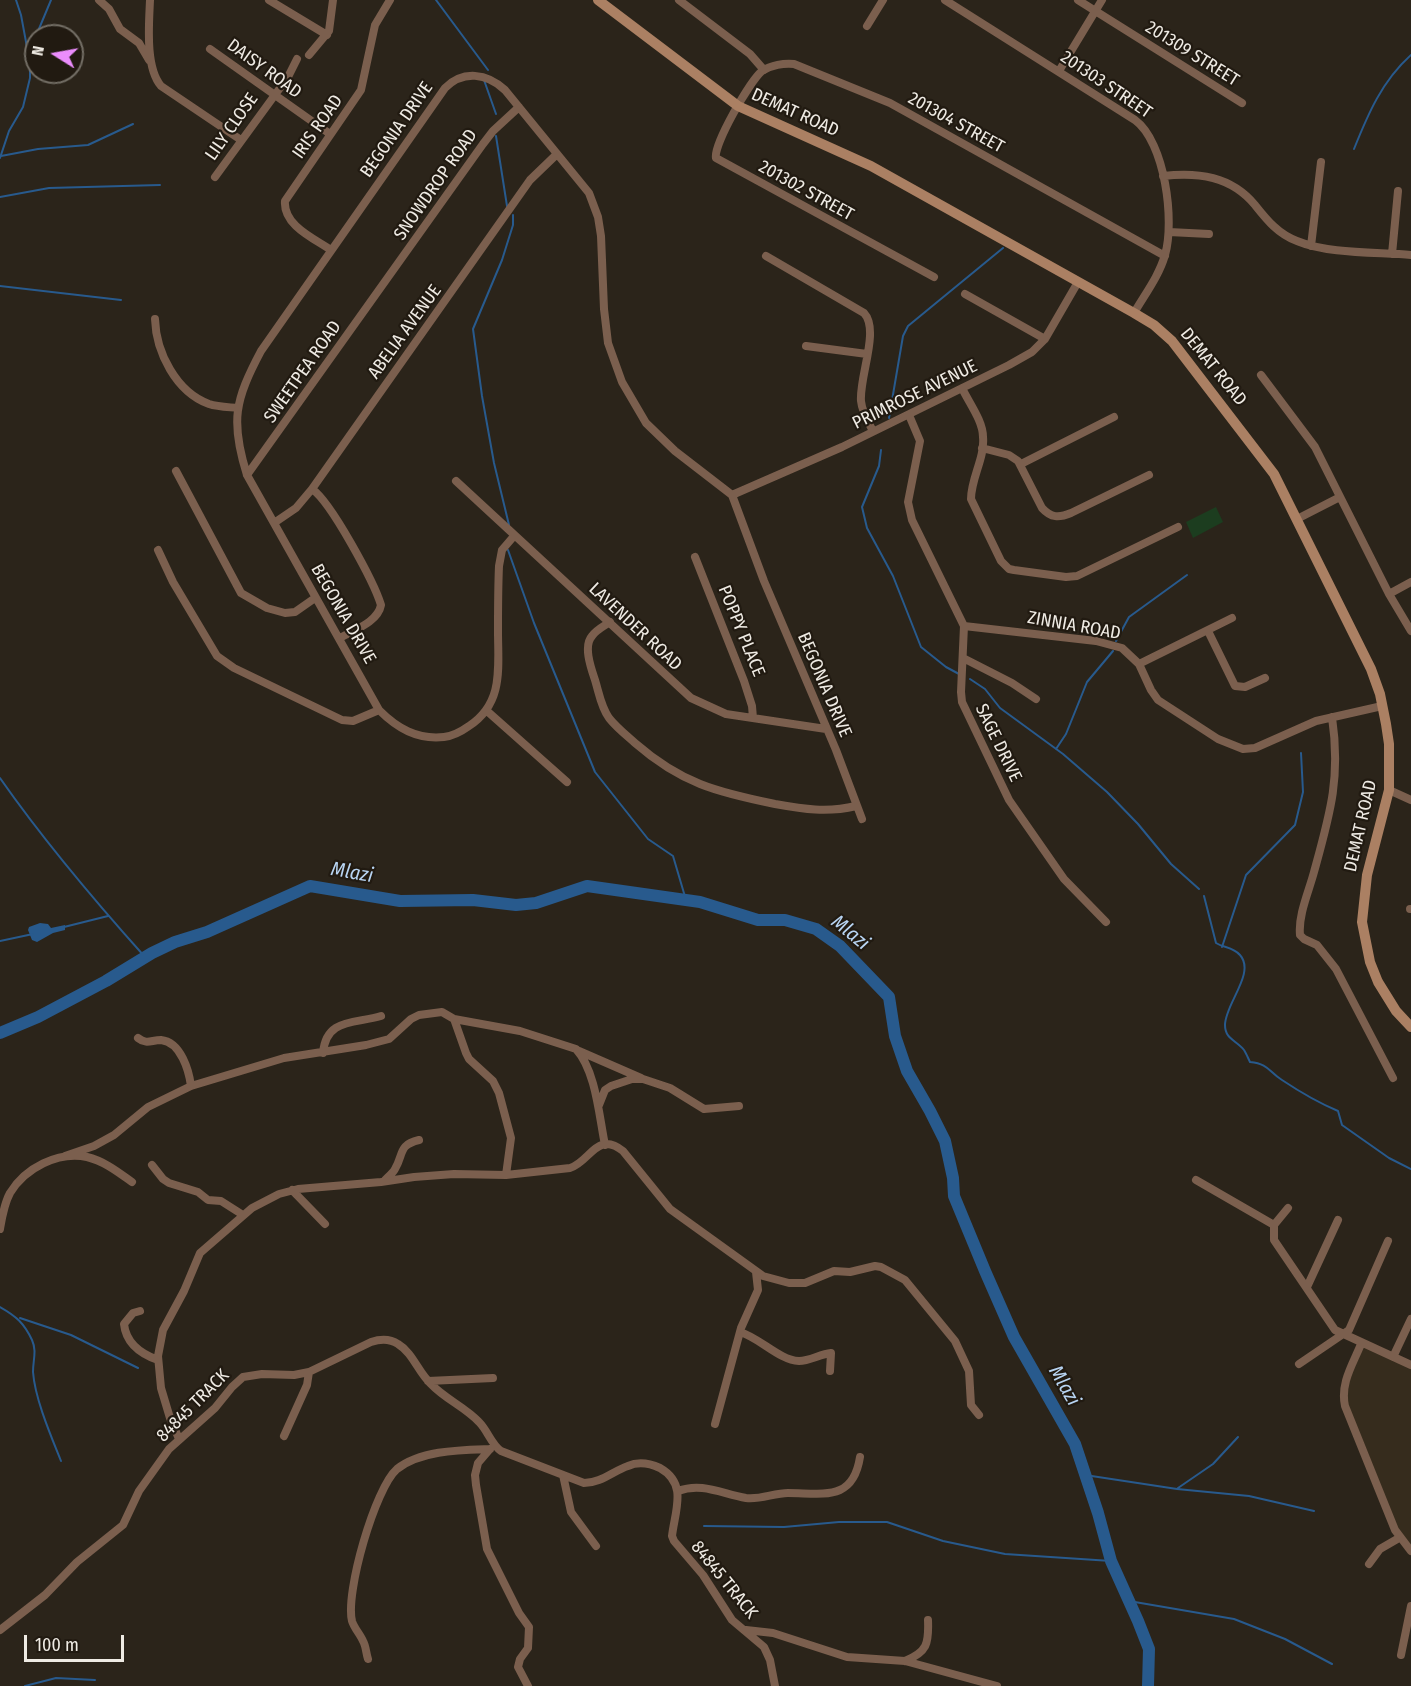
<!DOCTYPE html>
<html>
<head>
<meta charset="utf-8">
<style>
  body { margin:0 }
  #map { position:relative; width:1411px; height:1686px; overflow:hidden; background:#2b241a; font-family:"Fira Sans Condensed",sans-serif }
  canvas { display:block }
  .north { position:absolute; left:24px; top:24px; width:60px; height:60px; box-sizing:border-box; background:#211a11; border:2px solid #736e65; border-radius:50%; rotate:281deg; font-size:16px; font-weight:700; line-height:24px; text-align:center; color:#efebe4 }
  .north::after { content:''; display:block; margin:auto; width:21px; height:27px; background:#eb8dfc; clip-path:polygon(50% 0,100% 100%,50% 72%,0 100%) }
  .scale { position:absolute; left:24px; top:1635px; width:100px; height:27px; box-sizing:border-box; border:3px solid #efebe4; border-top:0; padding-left:8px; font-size:18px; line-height:21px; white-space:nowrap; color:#efebe4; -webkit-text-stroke:4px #211a11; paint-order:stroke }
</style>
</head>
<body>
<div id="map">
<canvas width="1411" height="1686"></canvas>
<div class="north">N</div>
<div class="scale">100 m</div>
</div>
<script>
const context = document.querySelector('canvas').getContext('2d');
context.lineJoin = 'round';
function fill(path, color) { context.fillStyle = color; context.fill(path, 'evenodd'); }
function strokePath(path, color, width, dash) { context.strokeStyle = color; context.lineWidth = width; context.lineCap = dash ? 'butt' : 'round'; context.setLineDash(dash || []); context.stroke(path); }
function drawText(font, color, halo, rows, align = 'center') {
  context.font = font + ' "Fira Sans Condensed",sans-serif'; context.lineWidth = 4.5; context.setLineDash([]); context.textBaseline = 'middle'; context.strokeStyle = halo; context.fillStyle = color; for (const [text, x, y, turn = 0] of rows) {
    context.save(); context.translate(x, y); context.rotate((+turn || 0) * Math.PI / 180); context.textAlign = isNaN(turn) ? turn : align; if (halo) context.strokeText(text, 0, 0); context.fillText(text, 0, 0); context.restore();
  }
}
fill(new Path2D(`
  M 1361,1344 L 1411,1365 L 1411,1550 L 1400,1537 L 1343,1396 Z`), '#362c1d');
fill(new Path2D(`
  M 1216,507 L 1223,522 L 1193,538 L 1186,522 Z`), '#1c3d1f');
fill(new Path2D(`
  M 40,923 L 48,924 L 51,928 L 65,925 L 65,930 L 53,933 L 37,942 L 32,940 L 28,930 L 29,927 Z`), '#285a8d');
strokePath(new Path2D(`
  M 16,0 L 21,15 L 29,58
  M 436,0 L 488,70
  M 36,36 L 51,0
  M 484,80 L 496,114
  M 496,136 L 507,206
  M 1354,149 C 1368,114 1382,81 1411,55
  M 1,156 L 38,149 L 88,145 L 133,124
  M 0,158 L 9,131 L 23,107 L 30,78 L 30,61 L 36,38
  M 0,197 L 49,188 L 160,185
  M 0,286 L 121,300
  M 889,418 L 903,336 L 908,326 L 1003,248
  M 881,450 L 879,466 L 862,507 L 867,528 L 893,576 L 921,647 L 946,667 L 959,674
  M 509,525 L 494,463 L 482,396 L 473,329 L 502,260 L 513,225 L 513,215
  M 508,550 L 534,623 L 595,772 L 648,839 L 673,856 L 686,900
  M 1116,641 L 1129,617 L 1187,575
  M 970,679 L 985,689 L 1000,708 L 1063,754 L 1107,792 L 1138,824 L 1171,864 L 1199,889
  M 1056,749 L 1066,734 L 1087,682 L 1113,651
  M 0,778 C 44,841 94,900 145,957
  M 1204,896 L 1216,943 C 1224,948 1233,947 1240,955 C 1256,973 1225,1004 1225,1025 C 1225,1039 1236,1040 1244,1050 C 1246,1053 1248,1058 1250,1062 C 1269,1064 1268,1071 1282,1080 C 1300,1092 1319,1103 1338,1111 L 1342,1125 L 1389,1158 L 1411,1169
  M 64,927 L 108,916
  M 0,941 L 33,934
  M 1222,947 L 1246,875 L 1295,825 L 1303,792 L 1301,753
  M 0,1307 C 16,1316 24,1323 32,1340 C 37,1351 33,1360 33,1372 C 35,1399 51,1436 61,1461
  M 20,1318 L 71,1335 L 138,1368
  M 1085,1475 L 1177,1489 L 1249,1496 L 1314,1511
  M 1178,1488 L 1213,1464 L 1238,1437
  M 704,1526 L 784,1527 L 839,1522 L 887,1522 L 943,1541 L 1005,1554 L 1111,1561
  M 1129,1601 L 1234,1619 L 1285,1639 L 1332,1664
  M 25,1686 L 56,1678 L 95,1680`), '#285a8d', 2);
strokePath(new Path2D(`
  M 0,1033 L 38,1017 L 106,981 L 152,953 L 175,942 L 207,932 L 310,886 L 400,901 L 473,900 L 516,905 L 536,903 L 587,886 L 700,902 L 758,920 L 785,920 L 816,929 L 840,946 L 889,997 L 895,1036 L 907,1071 L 930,1111 L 945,1141 L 953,1178 L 954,1196 L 985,1271 L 1014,1337 L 1075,1444 L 1098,1513 L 1111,1561 L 1138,1621 L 1149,1649 L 1148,1686`), '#285a8d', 12);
strokePath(new Path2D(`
  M 99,0 L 109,9 L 120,29 L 139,43 L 149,60
  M 150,0 C 149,24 145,67 161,86 L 241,140
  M 269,0 L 327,35
  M 679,0 L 750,54 L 764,70
  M 945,0 L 1135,120 C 1165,142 1175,221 1165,255 C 1159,276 1145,294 1134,313
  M 1078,0 L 1242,103
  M 867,26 L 883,0
  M 210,49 L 330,134
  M 309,55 L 329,31 L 333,0
  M 1059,71 L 1102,0
  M 1163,176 C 1198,172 1231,176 1255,205 C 1267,220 1278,234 1297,241 C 1328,254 1377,252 1411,255
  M 215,177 L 288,77 L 297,59
  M 1169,232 L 1209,234
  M 1311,246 L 1321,162
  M 331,250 C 313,238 283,225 285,201 L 361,90 L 375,25 L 390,0
  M 1392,254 L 1398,191
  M 766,256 L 864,313 C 880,330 859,377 861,401 C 862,412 868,422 873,431
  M 934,277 L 716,158 C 713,145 750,81 762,71 C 771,65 784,63 794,64 L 890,103 L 1165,256
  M 965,294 L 1045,339
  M 155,319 C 156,352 176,392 209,404 C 218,407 228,407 238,408
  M 806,346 L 867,354
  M 1261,375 L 1315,447 L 1389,594 L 1411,631
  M 962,388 C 969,403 983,421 983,437 C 985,458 971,478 971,499 L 1001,561 L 1009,569 L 1014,570 L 1066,577 L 1077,576 L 1178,527
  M 909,415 L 920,441 L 908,502 L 912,520 L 964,626 L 961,692 L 962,702 L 1009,800 L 1064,879 L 1106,922
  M 982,448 L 1009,455 L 1018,461 L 1042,508 C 1051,518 1059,518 1071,513 L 1149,475
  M 1021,464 L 1114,417
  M 176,471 L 241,593 L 267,608 L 285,613 L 295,612 L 315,598
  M 247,475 L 483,144 L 493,131 L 519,107
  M 456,481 L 691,698 L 726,714 L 826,729
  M 312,489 C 331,502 374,582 381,605 C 378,622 354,630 340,638
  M 732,495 L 842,447 L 1009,365 L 1032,352 L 1045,339 L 1078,282
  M 1297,519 L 1340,497
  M 274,523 L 296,508 L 312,489 L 530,180 L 557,154
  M 514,536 L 502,550 L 499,566 C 498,588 498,609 498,631 C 498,668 504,703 469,726 C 462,731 453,736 444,737 C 417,740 397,728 379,710 L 247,475 C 230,421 235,400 261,351 L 445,88 C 463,70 487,73 505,90 L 589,193 L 598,217 L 601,236 L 604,309 L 608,343 L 622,382 L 646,423 L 675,451 L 732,495 L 764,581 L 836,750 L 862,819
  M 158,550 L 173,582 L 217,656 L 234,668 L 342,720 L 353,721 L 379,710
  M 695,557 L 744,681 L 752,706 L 753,718
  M 1389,594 L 1411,582
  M 610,622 C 604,626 596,630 592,636 C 583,646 591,668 595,680 C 599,693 601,707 609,718 C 616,727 626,735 635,743 C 681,783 716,792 775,804 C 803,809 827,813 856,806
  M 964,626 L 1096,641 L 1122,648 L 1139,664 L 1151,690 L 1158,700 L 1218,739 L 1243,749 L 1255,748 L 1316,721 L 1382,706
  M 1208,631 L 1235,686 L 1245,687 L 1265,678
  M 963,658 L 1012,683 L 1036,699
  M 1139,664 L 1232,618
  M 487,711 L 567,782
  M 1332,717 C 1341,778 1330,814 1314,872 C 1309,891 1298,915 1300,935 L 1304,939 L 1317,945 L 1336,969 L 1393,1078
  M 1389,790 L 1411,800
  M 1410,909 L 1411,909
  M 454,1019 L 520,1031 L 576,1049 C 596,1071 599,1116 605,1145
  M 138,1038 C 147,1045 151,1040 161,1040 C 181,1042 189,1071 191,1086
  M 579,1051 L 641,1078
  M 323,1053 C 326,1018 354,1024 381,1016
  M 599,1105 L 605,1090 L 611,1086 L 632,1079 L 643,1079 L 670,1088 L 704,1109 L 739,1106
  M 65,1156 L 94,1146 L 114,1135 L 148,1107 L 191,1086 L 284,1058 L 366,1045 L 389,1039 L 411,1019 L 419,1015 L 442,1012 L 454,1019 L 466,1053 L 469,1059 L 493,1081 L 499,1093 L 511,1138 L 506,1175
  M 152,1165 L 163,1179 L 169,1183 L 198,1192 L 208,1200 L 221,1201 L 243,1215
  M 385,1180 C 388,1177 393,1173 395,1169 C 404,1154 398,1145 419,1140
  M 1196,1180 L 1274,1225
  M 292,1190 L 325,1224
  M 1288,1208 L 1274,1225 L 1274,1240 L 1335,1330 L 1411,1365
  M 0,1229 C 2,1217 4,1204 10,1193 C 25,1168 58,1151 87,1157 C 104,1161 118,1172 132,1182
  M 1307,1287 L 1338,1220
  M 140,1311 L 133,1313 L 124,1324 C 126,1343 141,1354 158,1360
  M 740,1332 C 760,1338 779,1360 799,1361 C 810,1361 820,1354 831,1353 L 830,1371
  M 1361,1344 C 1353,1364 1340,1383 1345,1406 L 1395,1530 L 1411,1551
  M 1393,1357 L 1411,1319
  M 1299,1364 L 1349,1330 L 1388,1241
  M 428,1381 L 493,1378
  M 715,1424 L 741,1328 L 758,1290 L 756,1272
  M 284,1436 L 307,1385 L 309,1372
  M 179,1439 L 170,1418 L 161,1388 L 158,1356 L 163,1330 L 184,1291 L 200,1253 L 252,1208 L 279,1194 L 298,1189 L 381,1182 L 414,1177 L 454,1174 L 506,1175 L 570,1168 C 590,1162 597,1130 623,1151 L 670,1209 L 763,1276 L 789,1283 L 805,1283 L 834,1271 L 850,1272 L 875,1266 L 881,1267 L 905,1280 L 955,1341 L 969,1371 L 971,1405 L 979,1415
  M 490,1449 L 478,1463 L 475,1475 L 476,1485 L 487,1549 L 519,1613 L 529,1627 L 528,1648 L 520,1659 L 518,1667 L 528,1686
  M 563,1475 L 571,1512 L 596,1546
  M 678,1491 C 702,1482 722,1494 746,1498 C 760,1500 774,1493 788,1493 C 823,1493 853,1502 860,1457
  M 1369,1564 L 1380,1549 L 1399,1538
  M 0,1630 L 45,1595 L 77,1562 L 123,1525 L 139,1491 L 169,1449 L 215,1408 L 232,1387 L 243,1377 L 262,1374 L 294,1375 L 309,1372 L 371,1342 C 380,1339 389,1338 398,1344 C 413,1353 418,1372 431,1384 C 445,1399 465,1407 479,1422 C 488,1431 491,1444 501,1451 L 584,1483 C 601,1483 613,1471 628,1466 C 639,1461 649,1463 660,1468 C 688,1484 675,1510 672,1536 L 674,1541 L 703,1575 L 732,1620 L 764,1647 L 770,1660 L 775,1686
  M 746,1630 L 773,1633 L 847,1657 L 905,1661 L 997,1686
  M 1401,1655 L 1411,1606
  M 368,1659 C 366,1653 366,1646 363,1641 C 360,1634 354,1628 352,1621 C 345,1593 375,1488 397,1469 C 421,1450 462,1450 490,1449
  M 905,1661 C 927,1652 929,1644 928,1620`), '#7b5f4e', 8);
strokePath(new Path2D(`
  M 598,0 L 738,106 L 871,166 L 1134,313 L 1154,325 L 1172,341 L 1274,474 L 1371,669 L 1380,694 L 1386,724 L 1389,744 L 1389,790 L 1367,875 L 1362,922 L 1370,962 L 1378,982 L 1396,1011 L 1411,1027`), '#ab8063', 10);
drawText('18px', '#efebe4', '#211a11', [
  ["201309 STREET",1192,54,32],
  ["DAISY ROAD",264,69,36],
  ["201303 STREET",1106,85,34],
  ["DEMAT ROAD",795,113,24],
  ["201304 STREET",956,123,29],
  ["LILY CLOSE",232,127,-55],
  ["IRIS ROAD",318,127,-55],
  ["BEGONIA DRIVE",397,130,-55],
  ["SNOWDROP ROAD",436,185,-55],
  ["201302 STREET",806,191,29],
  ["ABELIA AVENUE",405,332,-54],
  ["DEMAT ROAD",1213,367,51],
  ["SWEETPEA ROAD",303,372,-55],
  ["PRIMROSE AVENUE",915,395,-26],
  ["BEGONIA DRIVE",343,614,60],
  ["ZINNIA ROAD",1074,626,10],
  ["LAVENDER ROAD",635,627,43],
  ["POPPY PLACE",741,631,68],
  ["BEGONIA DRIVE",824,685,67],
  ["SAGE DRIVE",998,743,64],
  ["DEMAT ROAD",1361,826,-77],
  ["84845 TRACK",193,1406,-45],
  ["84845 TRACK",724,1580,51]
]);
drawText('italic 20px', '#b8d4f2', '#211a11', [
  ["Mlazi",352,873,10],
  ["Mlazi",850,933,39],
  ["Mlazi",1064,1386,60]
]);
</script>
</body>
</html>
